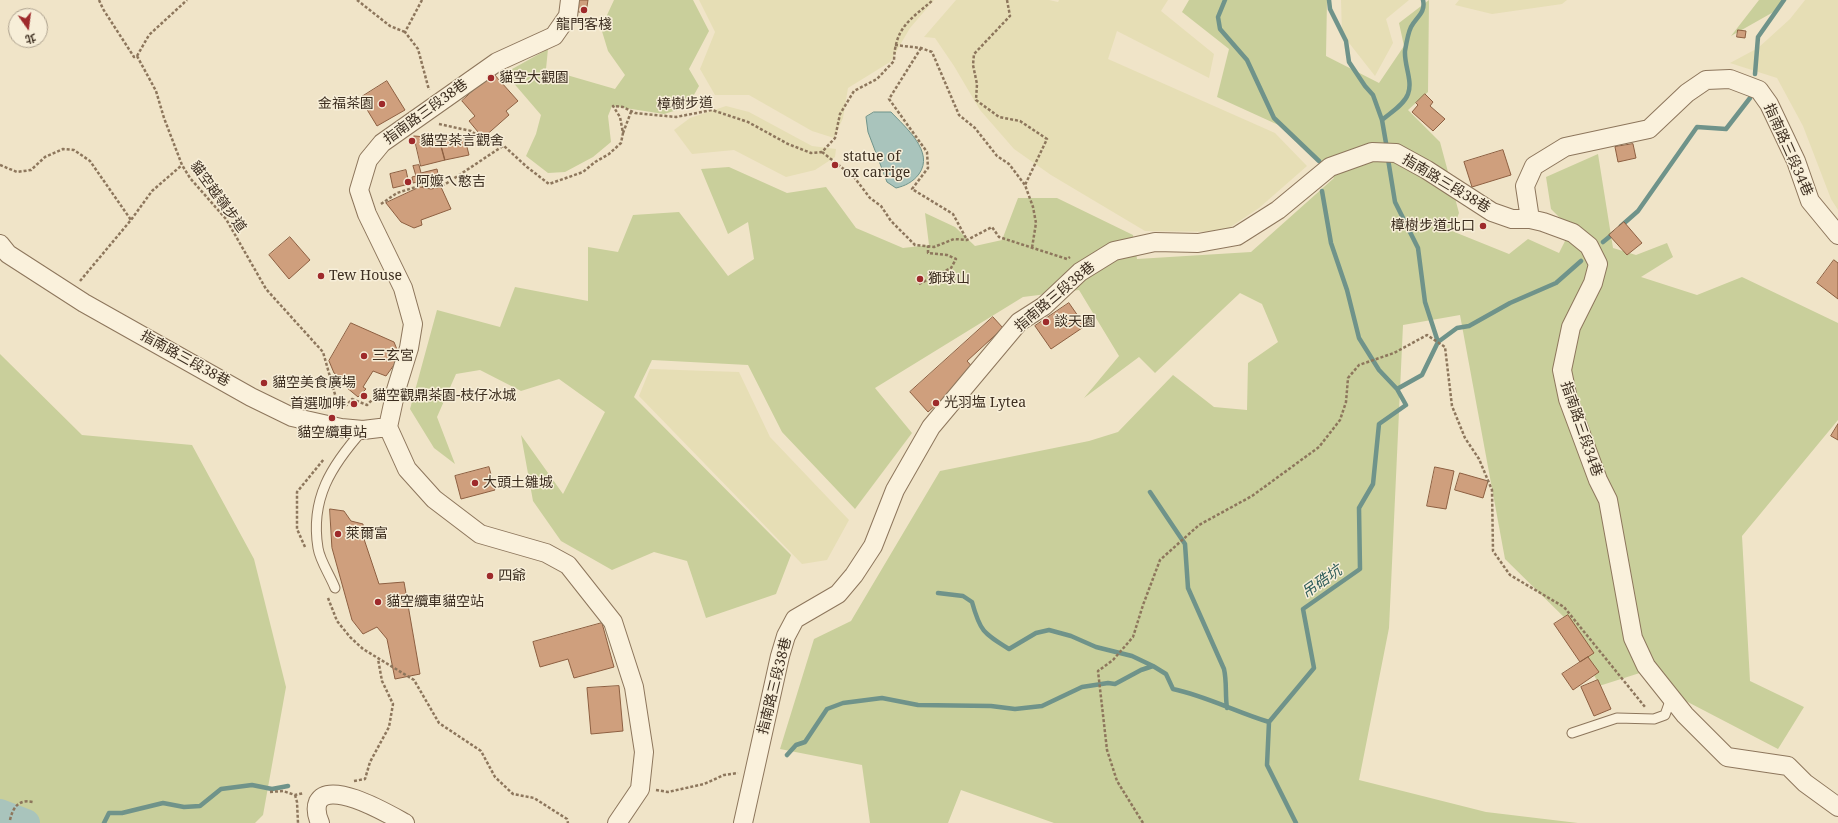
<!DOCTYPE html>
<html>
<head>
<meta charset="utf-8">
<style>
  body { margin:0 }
  #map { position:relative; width:1838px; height:823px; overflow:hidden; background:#f0e4c8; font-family:"Noto Serif","Noto Sans TC",serif }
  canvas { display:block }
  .north { position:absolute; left:8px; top:8px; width:40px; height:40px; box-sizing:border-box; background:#f7eed8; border:1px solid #ada18e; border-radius:50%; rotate:166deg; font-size:11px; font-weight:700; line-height:16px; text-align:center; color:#3d2e20 }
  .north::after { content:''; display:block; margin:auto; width:14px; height:18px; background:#9e2a2b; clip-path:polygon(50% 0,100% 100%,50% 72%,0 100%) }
</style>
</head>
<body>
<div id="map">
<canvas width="1838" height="823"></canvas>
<div class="north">北</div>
</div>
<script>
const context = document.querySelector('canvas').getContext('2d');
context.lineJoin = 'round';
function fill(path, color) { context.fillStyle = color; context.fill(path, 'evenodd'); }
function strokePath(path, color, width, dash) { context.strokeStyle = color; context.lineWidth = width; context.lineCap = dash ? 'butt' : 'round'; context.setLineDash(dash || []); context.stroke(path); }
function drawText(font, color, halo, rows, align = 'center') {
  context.font = font + ' "Noto Serif","Noto Sans TC",serif'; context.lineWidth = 3; context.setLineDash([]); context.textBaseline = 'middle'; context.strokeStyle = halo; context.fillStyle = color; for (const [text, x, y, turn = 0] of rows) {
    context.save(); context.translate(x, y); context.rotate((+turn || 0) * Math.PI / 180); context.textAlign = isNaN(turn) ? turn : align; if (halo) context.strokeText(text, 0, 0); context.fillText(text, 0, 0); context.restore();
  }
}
fill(new Path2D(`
  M 699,0 L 934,0 L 910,28 L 890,62 L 848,88 L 843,118 L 834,138 L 812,131 L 749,95 L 715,95 L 700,69 L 715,32 Z
  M 956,0 L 1049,0 L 1058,2 L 1059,0 L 1168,0 L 1161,11 L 1214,54 L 1209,78 L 1117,31 L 1108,59 L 1275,133 L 1307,166 L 1259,208 L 1223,232 L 1145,231 L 1051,175 L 1014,149 L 980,110 L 954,66 L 935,38 L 924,37 Z
  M 1341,0 L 1409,0 L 1386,19 L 1393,43 L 1375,76 L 1342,34 Z
  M 1459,0 L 1567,0 L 1562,4 L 1492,14 L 1455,5 Z
  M 1805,0 L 1838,0 L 1838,210 L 1831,199 L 1803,126 L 1777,78 L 1730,63 L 1758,48 L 1790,19 Z
  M 726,106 L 749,112 L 812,146 L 836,149 L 835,157 L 815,170 L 786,177 L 734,150 L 692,154 L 674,130 L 690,118 Z
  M 650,369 L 739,372 L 770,437 L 849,520 L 827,560 L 802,564 L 639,396 Z`), '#e6deb5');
fill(new Path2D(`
  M 614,0 L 693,0 L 709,31 L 689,69 L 699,86 L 687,107 L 664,114 L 612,106 L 608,116 L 611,142 L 593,157 L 565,172 L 548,173 L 526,156 L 536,134 L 541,115 L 505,73 L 548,49 L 546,69 L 615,89 L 625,75 L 608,51 L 601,28 Z
  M 1189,0 L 1327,0 L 1326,56 L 1379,83 L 1404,46 L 1399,23 L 1429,0 L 1428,92 L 1408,110 L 1440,142 L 1459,213 L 1452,231 L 1509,254 L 1528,239 L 1559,253 L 1571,229 L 1551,209 L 1546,177 L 1598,154 L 1613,248 L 1636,255 L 1667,243 L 1673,257 L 1641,277 L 1697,295 L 1742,277 L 1838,323 L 1838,420 L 1742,536 L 1750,681 L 1804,707 L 1778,749 L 1682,699 L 1646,671 L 1599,686 L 1573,626 L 1505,559 L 1460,315 L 1403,325 L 1389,628 L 1359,780 L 1486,812 L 1578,823 L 1054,823 L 961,790 L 948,823 L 870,823 L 862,765 L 780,749 L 814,639 L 851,621 L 940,471 L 1089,441 L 1118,432 L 1173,375 L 1214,407 L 1247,410 L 1248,363 L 1278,342 L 1262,304 L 1240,293 L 1155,373 L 1139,357 L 1084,398 L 1119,356 L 1079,290 L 1023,297 L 875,388 L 912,433 L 855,509 L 782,432 L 748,365 L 652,360 L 634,397 L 791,555 L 776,594 L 706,618 L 687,561 L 654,552 L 612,570 L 561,541 L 533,501 L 521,435 L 563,494 L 605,412 L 559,379 L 521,391 L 480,370 L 456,374 L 437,417 L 455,464 L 434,448 L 410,409 L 437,310 L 500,327 L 515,287 L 588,301 L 588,247 L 618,252 L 633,215 L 679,212 L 728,276 L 754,259 L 748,222 L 728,234 L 701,169 L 729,167 L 787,193 L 826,187 L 856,228 L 903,248 L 929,245 L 925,213 L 955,227 L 975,246 L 1002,240 L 1018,198 L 1057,198 L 1133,235 L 1137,259 L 1251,252 L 1334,178 L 1285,128 L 1217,97 L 1229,49 L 1182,12 Z
  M 1759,0 L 1783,0 L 1777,10 L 1731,36 Z
  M 0,354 L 82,435 L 192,445 L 254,559 L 286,687 L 263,815 L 255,823 L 0,823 Z`), '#c9cf9b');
const water = new Path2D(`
  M 874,112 L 891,112 C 905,127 935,152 919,174 C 913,182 905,186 896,188 L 887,182 L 868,132 L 866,117 Z`);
fill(water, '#a9c4bc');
strokePath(water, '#6f938a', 1);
strokePath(new Path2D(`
  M 1225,0 L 1218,17 L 1220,29 L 1247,60 L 1274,118 L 1319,161
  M 1329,0 L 1330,9 L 1346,41 L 1349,62 L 1365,86 L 1373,95 L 1382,120 L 1386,143
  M 1755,74 L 1758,37 L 1784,0
  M 1382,120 C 1390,113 1404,105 1408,94 C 1413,81 1404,65 1405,51 C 1406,45 1408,33 1411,27 C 1416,17 1426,13 1423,0
  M 1388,159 L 1395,202 L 1418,248 L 1425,302 L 1438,342
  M 1322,191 L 1331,243 L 1347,290 L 1359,338 L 1379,370 L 1397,389
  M 1621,226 L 1638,211 L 1697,127 L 1726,129 L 1750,98
  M 1603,242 L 1614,233
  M 1150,492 L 1185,544 L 1188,588 L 1224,669 C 1227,682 1225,695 1227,708
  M 938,593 L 963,596 L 972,602 C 980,631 983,633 1009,649 L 1036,633 L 1049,630 L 1071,636 L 1096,647 L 1132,656 L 1153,666 L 1166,674 L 1173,689 C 1206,696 1236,712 1269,722
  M 787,755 L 796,745 L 805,742 L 827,709 L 843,703 L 882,698 L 918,705 L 991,706 L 1015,709 L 1042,706 L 1082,687 L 1108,683 L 1115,684 L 1141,670 L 1153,666
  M 104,823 L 109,813 L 122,813 L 163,803 L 184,807 L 200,806 L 221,789 L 252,785 L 272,789 L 288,786
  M 1296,823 L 1267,765 L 1269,722 L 1314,668 L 1303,609 L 1360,569 L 1359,508 L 1373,484 L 1379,424 L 1406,405 L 1397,389 L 1422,375 L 1438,342 L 1457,328 L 1469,326 L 1510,303 L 1556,283 L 1581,261`), '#6f938a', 4.5);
strokePath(new Path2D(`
  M 0,813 L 26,823`), '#a9c4bc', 28);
const building = new Path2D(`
  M 575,0 L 588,0 L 586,13 L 573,11 Z
  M 1738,30 L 1746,31 L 1745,38 L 1737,37 Z
  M 493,73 L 518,101 L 506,111 L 509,115 L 483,138 L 469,121 L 475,116 L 462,101 Z
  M 387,81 L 405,110 L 377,126 L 360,98 Z
  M 1425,94 L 1433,102 L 1430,106 L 1445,119 L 1433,131 L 1412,112 L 1418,105 L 1416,103 Z
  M 414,136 L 439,138 L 445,160 L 421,166 Z
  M 439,138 L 465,139 L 469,155 L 445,160 Z
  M 1633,144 L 1636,158 L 1618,162 L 1615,147 Z
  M 1503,150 L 1511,175 L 1472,187 L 1464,162 Z
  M 419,165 L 421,173 L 437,169 L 439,179 L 418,184 L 417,182 L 413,183 L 412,177 L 416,176 L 413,166 Z
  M 406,170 L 409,184 L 393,188 L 390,174 Z
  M 420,187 L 431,189 L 441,187 L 451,209 L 421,220 L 422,225 L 414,228 L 401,222 L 386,203 Z
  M 1624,222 L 1642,243 L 1627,255 L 1609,235 Z
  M 290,237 L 310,260 L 289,279 L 269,255 Z
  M 1834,260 L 1838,263 L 1838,299 L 1817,283 Z
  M 1069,303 L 1085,326 L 1051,349 L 1035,326 Z
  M 993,317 L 1003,328 L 967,361 L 975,370 L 928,412 L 910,392 Z
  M 351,323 L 394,342 L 398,352 L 394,365 L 386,376 L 373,371 L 363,387 L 366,389 L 358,397 L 346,387 L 348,382 L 334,373 L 329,361 Z
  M 1838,424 L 1838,440 L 1831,436 Z
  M 489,467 L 495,490 L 461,499 L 455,476 Z
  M 1435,467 L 1454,471 L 1446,509 L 1427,506 Z
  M 1460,473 L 1488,481 L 1483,498 L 1455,490 Z
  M 330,509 L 344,511 L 351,521 L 363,524 L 364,539 L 379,584 L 404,582 L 420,674 L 395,679 L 387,639 L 377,627 L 363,634 L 352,620 L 332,548 Z
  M 1568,615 L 1594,653 L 1580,662 L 1554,624 Z
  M 602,623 L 614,667 L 574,678 L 568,659 L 540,667 L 533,642 Z
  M 1588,657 L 1599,672 L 1573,690 L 1562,674 Z
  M 1598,680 L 1611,709 L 1594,716 L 1581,687 Z
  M 619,686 L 623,731 L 591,734 L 587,688 Z`);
fill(building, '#cf9f7d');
strokePath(building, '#8d5f41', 1);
const service = new Path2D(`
  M 335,588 C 330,575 320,561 318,548 C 310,499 331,466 363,430
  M 1572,733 L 1617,718 L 1654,719 L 1665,715 L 1671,698`);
const minor = new Path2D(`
  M 570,0 L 568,16 L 554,36 L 497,62 L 382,143 L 368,160 L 359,190 L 367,214 L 403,288 L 413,324 L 409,348 L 396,390 L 388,427 L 407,469 L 434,499 L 480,534 L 546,553 L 568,565 L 613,622 L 634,687 L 644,752 L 640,789 L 617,823
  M 1530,219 L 1525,186 L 1534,166 L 1565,147 L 1649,129 L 1687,93 L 1706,80 L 1730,79 L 1759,90 L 1769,104 L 1796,161 L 1810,201 L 1838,235
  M 0,244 L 8,254 L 84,303 L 251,397 L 292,417 L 341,428 L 363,430 L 388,427
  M 320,823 C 317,816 315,809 318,802 C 330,779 390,815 405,823
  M 743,823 L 780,656 L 786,636 L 795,619 L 838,594 L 854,575 L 873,546 L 895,490 L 931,427 L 1019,322 L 1044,306 L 1080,272 L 1114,251 L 1155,242 L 1198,243 L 1237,236 L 1278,210 L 1330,167 L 1372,152 L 1396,153 L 1427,170 L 1492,212 L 1512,219 L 1530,219 L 1543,222 L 1573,233 L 1589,246 L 1598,264 L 1593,283 L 1571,327 L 1562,370 L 1568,399 L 1598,480 L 1608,500 L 1633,638 L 1646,666 L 1685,715 L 1727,757 L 1788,766 L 1805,783 L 1838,807`);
strokePath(service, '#8d765c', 11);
strokePath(minor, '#8d765c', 20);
strokePath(new Path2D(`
  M 99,0 L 103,9 L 134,57 L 137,56
  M 357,0 L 390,26 L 405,32
  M 422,0 L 405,32 L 418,49 L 429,90
  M 1007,0 L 1010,16 L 974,54 L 973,65 L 977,84 L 976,100 L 999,117 L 1020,121 L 1047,139 L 1025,185
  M 895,45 L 921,48 L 932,52 L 959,115 L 975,128 L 997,156 L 1009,164 L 1025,185 L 1033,207 L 1036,223 L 1032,248
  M 921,48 L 889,99 L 927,152 L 928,168 L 912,189 L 953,214 L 967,240
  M 137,56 L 156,91 L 164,118 L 182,165 L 190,178 L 226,219 L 266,289 L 323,352 L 338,405 L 347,405 L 352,399 L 367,405 L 374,398 L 378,399
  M 137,56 L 149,35 L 187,0
  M 439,124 L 471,131 L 484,140 L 504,146 L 527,167 L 549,184 L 583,172 L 595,162 L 609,154 L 621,143 L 623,133 L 620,117 L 613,106 L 623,107 L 635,113 L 676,117 L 712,110 L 748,122 L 788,144 L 811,153 L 822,152 L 835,138 L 840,114 L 854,91 L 877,79 L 894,61 C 895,27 910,20 933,0
  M 623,133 L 631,112
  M 822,152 L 854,177 L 870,198 L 881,206 L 891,221 L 915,245 L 934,247 L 954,239 L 967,240 L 992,227 L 999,237 L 1067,259 L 1070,257
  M 0,165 L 17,172 L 31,170 L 45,157 L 63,149 L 74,150 L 90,161 L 131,220
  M 381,204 L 397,193 L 419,186 L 444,185 L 503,146
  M 80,281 L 131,220 L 152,191 L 182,165
  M 919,284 L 951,268 L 956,259 L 947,255 L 928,253 L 928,246
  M 305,547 L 297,529 L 297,492 L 324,459
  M 328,598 L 337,621 L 350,637 L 363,649 L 414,680 L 439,723 L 481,751 L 495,777 L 513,794 L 534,798 L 567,819 L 568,823
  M 354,781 L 365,779 L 370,762 L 389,727 L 393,704 L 382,681 L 378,659
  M 656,790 L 668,792 L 704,784 L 724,775 L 738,773
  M 270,792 L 283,791 L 295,795 L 304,793
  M 295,795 L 297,802 L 298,823
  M 10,820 C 13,807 19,799 33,802
  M 1143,823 L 1117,781 L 1107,750 L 1098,671 L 1113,660 L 1133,637 L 1143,605 L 1160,560 L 1199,525 L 1252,496 L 1319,447 L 1340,420 L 1346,402 L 1348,378 L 1359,365 L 1394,353 L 1427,335 L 1445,347 L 1452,406 L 1465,438 L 1479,459 L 1492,490 L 1493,551 L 1510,575 L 1564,607 L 1645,707`), '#8d765c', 2.5, [3, 2]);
strokePath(service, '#faf1dc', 9);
strokePath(minor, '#faf1dc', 18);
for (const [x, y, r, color] of [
  [584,10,4,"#9e2a2b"],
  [491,78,4,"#9e2a2b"],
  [382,104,4,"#9e2a2b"],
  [412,141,4,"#9e2a2b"],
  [835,165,4,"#9e2a2b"],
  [408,182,4,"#9e2a2b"],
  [1483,226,4,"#9e2a2b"],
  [321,276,4,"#9e2a2b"],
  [920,279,4,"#9e2a2b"],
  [1046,322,4,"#9e2a2b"],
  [364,356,4,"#9e2a2b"],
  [264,383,4,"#9e2a2b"],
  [364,396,4,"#9e2a2b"],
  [936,403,4,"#9e2a2b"],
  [354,404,4,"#9e2a2b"],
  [332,418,4,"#9e2a2b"],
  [475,483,4,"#9e2a2b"],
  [338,534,4,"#9e2a2b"],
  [490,576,4,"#9e2a2b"],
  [378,602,4,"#9e2a2b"]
]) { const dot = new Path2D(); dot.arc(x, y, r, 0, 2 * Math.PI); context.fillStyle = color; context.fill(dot); strokePath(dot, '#f7eed8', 1.5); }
drawText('14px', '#3d2e20', '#f7eed8', [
  ["龍門客棧",584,25,"center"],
  ["貓空大觀園",499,78],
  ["金福茶園",374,104,"right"],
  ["貓空茶言觀舍",420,141],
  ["statue of",843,157],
  ["ox carrige",843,173],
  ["阿嬤ㄟ憨吉",416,182],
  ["樟樹步道北口",1475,226,"right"],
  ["Tew House",329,276],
  ["獅球山",928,279],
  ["談天園",1054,322],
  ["三玄宮",372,356],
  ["貓空美食廣場",272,383],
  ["貓空觀鼎茶園-枝仔冰城",372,396],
  ["光羽塩 Lytea",944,403],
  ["首選咖啡",346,404,"right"],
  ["貓空纜車站",332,433,"center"],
  ["大頭土雛城",483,483],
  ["萊爾富",346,534],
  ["四爺",498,576],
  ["貓空纜車貓空站",386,602]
], 'left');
drawText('14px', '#3d2e20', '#f7eed8', [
  ["樟樹步道",685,104,-2],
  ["指南路三段38巷",426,112,-36],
  ["指南路三段34巷",1788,150,66],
  ["指南路三段38巷",1446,184,31],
  ["貓空越嶺步道",218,197,54],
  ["指南路三段38巷",1055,297,-40],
  ["指南路三段38巷",185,359,29],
  ["指南路三段34巷",1581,429,71],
  ["指南路三段38巷",775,686,-76]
]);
drawText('italic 15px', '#2f5d5a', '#f7eed8', [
  ["吊硞坑",1322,582,-35]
]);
</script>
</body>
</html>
